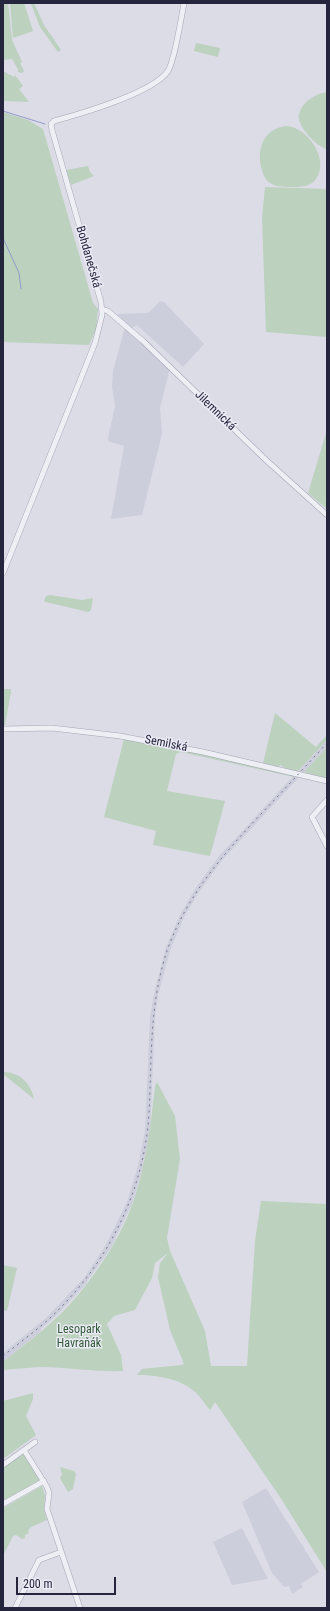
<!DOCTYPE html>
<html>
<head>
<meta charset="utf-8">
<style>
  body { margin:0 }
  #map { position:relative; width:330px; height:1611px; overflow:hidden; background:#dbdce6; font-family:"Roboto Condensed",sans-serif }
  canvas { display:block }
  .frame { position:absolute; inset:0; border:4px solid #25253d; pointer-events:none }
  .scale { position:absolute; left:16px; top:1577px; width:100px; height:18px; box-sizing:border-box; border:2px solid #25253d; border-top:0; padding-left:5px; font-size:12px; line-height:14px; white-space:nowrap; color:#25253d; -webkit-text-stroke:3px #eaebf4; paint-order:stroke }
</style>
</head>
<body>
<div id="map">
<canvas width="330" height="1611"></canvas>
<div class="frame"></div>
<div class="scale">200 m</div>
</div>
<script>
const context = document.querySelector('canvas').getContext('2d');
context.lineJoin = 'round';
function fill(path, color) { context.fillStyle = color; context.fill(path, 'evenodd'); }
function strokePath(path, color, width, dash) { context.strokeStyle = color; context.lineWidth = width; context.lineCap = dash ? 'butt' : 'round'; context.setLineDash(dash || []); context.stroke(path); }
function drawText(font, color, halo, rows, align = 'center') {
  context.font = font + ' "Roboto Condensed",sans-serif'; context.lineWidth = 3; context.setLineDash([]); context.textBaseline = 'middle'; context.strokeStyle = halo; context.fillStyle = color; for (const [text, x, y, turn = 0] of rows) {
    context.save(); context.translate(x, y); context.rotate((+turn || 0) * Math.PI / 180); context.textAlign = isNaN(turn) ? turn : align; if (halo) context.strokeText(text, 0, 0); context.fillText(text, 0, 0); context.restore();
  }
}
fill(new Path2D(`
  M 160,301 L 164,302 L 204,344 L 183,367 L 137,325 L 132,328 L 117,314 L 148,313 Z
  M 125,327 L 170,368 L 160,408 L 162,433 L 160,442 L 142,515 L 111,519 L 124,446 L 110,442 L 108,441 L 108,438 L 115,406 L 112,387 L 113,371 Z
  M 327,740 L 327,747 L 223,859 L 199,892 L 184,917 L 171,948 L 158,995 L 155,1018 L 150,1132 L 143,1167 L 132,1204 L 110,1249 L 83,1287 L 58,1314 L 41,1329 L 41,1331 L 3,1362 L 3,1353 L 46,1318 L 84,1278 L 105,1246 L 127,1202 L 138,1166 L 145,1131 L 150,1017 L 154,994 L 166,947 L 180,915 L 195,889 L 219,856 Z
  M 266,1488 L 319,1572 L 301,1584 L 303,1587 L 292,1594 L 289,1586 L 284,1587 L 272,1573 L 242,1502 Z
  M 242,1528 L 268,1579 L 232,1585 L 213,1542 Z`), '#cdcedb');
fill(new Path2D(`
  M 3,3 L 8,3 L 12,40 L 22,62 L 20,63 L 24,71 L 22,73 L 18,72 L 18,69 L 12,59 L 4,60 L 3,61 Z
  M 10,3 L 24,3 L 33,31 L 13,38 Z
  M 30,3 L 34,3 L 44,25 L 61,50 L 58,52 L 40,27 L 32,6 Z
  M 196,43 L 220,48 L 218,57 L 194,51 Z
  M 3,71 L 14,77 L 15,75 L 23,86 L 19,89 L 29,102 L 3,101 Z
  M 327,92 L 327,149 C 317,147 296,126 299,114 C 302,102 315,94 327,92 Z
  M 3,112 L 28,120 L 43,129 L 93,303 L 98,309 L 96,329 L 89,345 L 3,342 Z
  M 286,126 C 308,127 330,160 316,179 C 311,186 302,187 294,187 C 286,187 276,187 270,183 C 264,179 263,173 261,167 C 257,147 264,129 286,126 Z
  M 88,166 L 90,172 L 94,176 L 71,185 L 66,170 Z
  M 265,187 L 327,189 L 327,337 L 266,332 L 262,218 Z
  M 327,430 L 327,509 L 308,493 Z
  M 50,595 L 82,600 L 93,598 L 91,610 L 88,612 L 46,602 L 44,601 L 46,596 Z
  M 3,689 L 11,689 L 11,692 L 5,725 L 3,725 Z
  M 275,713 L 316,747 L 327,735 L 327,740 L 297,772 L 286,769 L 281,765 L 278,767 L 263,763 Z
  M 124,739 L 149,743 L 297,774 L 294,777 L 181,752 L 176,754 L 167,791 L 225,801 L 210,856 L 153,845 L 156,831 L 104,817 Z
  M 327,747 L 327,779 L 304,772 Z
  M 3,1072 C 19,1072 31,1083 34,1099 L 3,1074 Z
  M 157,1082 L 175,1116 L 180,1159 L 167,1238 L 170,1251 L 205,1331 L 211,1366 L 247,1366 L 255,1241 L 261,1201 L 327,1204 L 327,1572 L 280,1497 L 215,1402 L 210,1410 C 205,1404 200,1396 194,1391 C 179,1378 155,1375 137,1375 L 142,1369 L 181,1365 L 184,1364 L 170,1330 L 158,1277 L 160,1263 L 168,1253 L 155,1263 L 152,1278 L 135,1310 L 114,1316 L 107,1324 L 121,1355 L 123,1371 C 98,1372 72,1368 46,1367 C 32,1367 17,1369 3,1370 L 3,1362 C 29,1341 57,1321 78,1295 C 102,1266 125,1230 136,1193 C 147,1158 151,1122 155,1086 Z
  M 3,1265 L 17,1268 L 7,1311 L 3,1310 Z
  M 33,1393 L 33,1399 L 26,1416 L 36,1435 L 3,1459 L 3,1401 Z
  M 23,1454 L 39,1478 L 39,1482 L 3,1501 L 3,1467 Z
  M 60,1467 L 74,1471 L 76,1474 L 73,1489 L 68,1492 L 60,1478 L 62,1474 Z
  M 42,1486 L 45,1495 L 44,1510 L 47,1520 L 31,1527 L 28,1531 L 29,1533 L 25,1535 L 25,1538 L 22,1539 L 16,1535 L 13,1536 L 3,1556 L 3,1508 Z`), '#bcd1be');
strokePath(new Path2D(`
  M 3,111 L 45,124
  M 3,238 L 19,273 L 21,289`), '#949bc9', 1);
const minor = new Path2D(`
  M 102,309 L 108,311 L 143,341 L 266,460 L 327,515
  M 3,573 L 95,343 L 102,315 L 101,302 L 52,130 L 51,124 L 54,121 C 80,114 153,93 168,71 C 175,59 181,19 184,3
  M 3,729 L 52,728 L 120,736 L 203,752 L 327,781
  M 327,800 L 312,817 L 327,846
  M 24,1450 L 47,1487 L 49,1493 L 47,1509 L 80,1608
  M 3,1465 L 35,1442
  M 3,1504 L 44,1481
  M 15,1608 L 39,1560 L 61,1552`);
strokePath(minor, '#a4a5b3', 6);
strokePath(minor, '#eeeef5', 5);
strokePath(new Path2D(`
  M 3,1356 C 24,1339 46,1324 64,1304 C 113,1253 145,1184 149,1113 C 152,1057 149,1002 168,948 C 188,894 222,856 260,815 C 283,791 305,767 327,743`), '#747590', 1, [2, 4]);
drawText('12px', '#25253d', '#eaebf4', [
  ["Bohdanečská",88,257,74],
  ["Jilemnická",215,411,44],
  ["Semilská",166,744,11]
]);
drawText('12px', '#315938', '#eaebf4', [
  ["Lesopark",79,1330],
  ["Havraňák",79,1344]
]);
</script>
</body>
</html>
